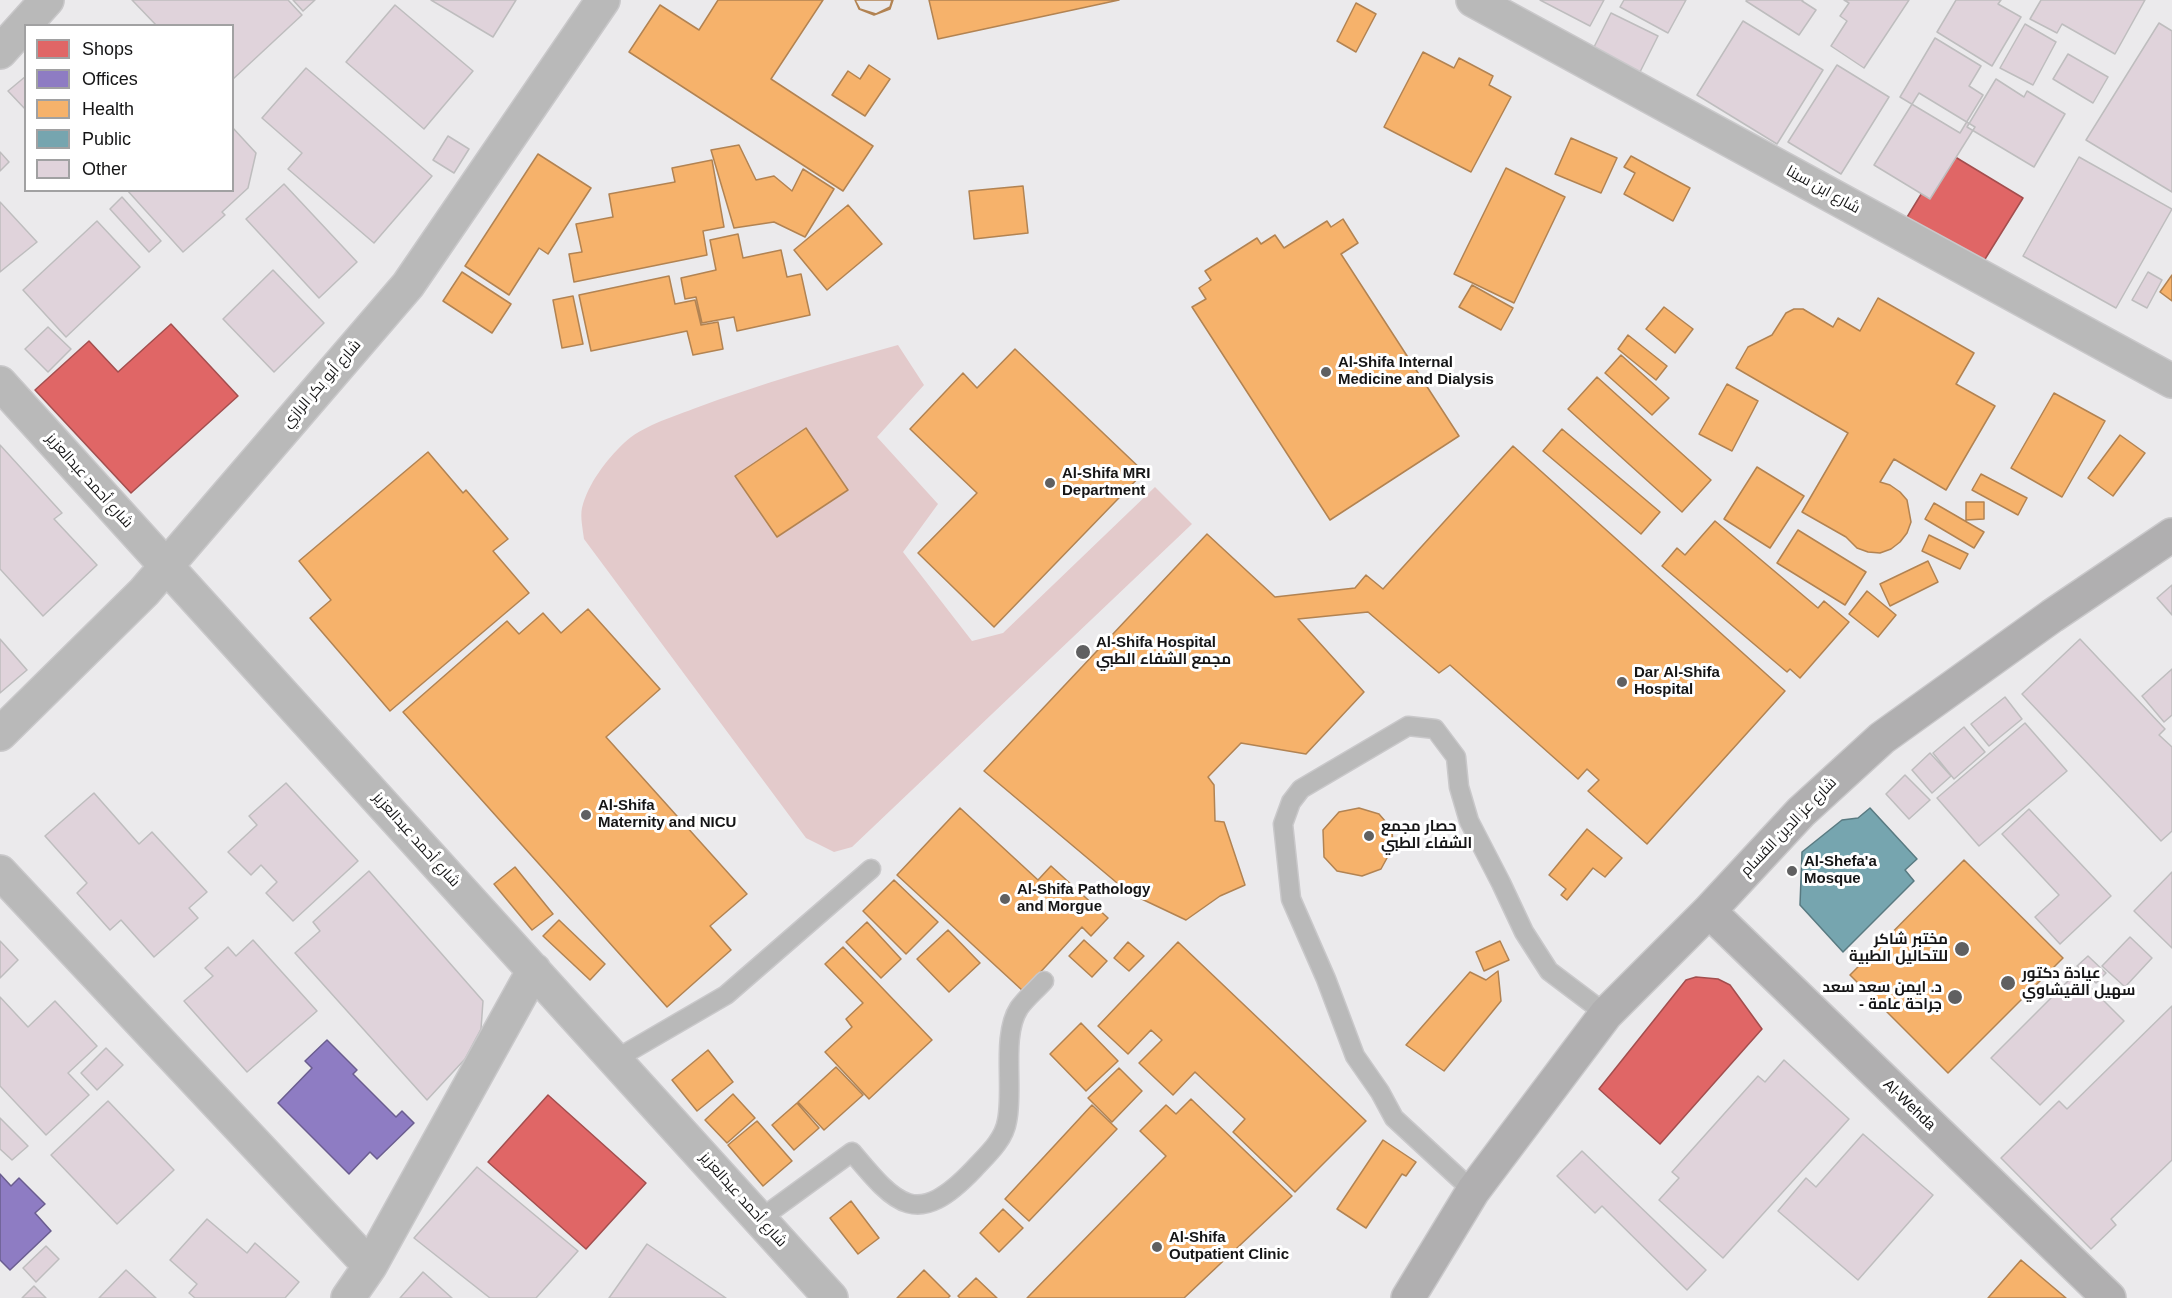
<!DOCTYPE html>
<html>
<head>
<meta charset="utf-8">
<style>
  body { margin:0 }
  #map { position:relative; width:2172px; height:1298px; overflow:hidden; background:#ebeaec; font-family:Helvetica,sans-serif }
  canvas { display:block }
  .legend { position:absolute; left:24px; top:24px; width:210px; height:168px; box-sizing:border-box; background:#fff; border:2px solid #a1a1a2; margin:0; padding:8px 10px; list-style:none; font-size:18px; color:#151516 }
  .legend li { display:flex; align-items:center; gap:12px; height:30px }
  .legend b { width:30px; border:2px solid #a1a1a2 }
</style>
</head>
<body>
<div id="map">
<canvas width="2172" height="1298"></canvas>
<ul class="legend">
<li><b style="height:16px;background:#e06666"></b>Shops</li>
<li><b style="height:16px;background:#8e7cc3"></b>Offices</li>
<li><b style="height:16px;background:#f6b26b"></b>Health</li>
<li><b style="height:16px;background:#76a5af"></b>Public</li>
<li><b style="height:16px;background:#e0d3db"></b>Other</li>
</ul>
</div>
<script>
const context = document.querySelector('canvas').getContext('2d');
context.lineJoin = 'round';
function fill(path, color) { context.fillStyle = color; context.fill(path, 'evenodd'); }
function strokePath(path, color, width, dash) { context.strokeStyle = color; context.lineWidth = width; context.lineCap = dash ? 'butt' : 'round'; context.setLineDash(dash || []); context.stroke(path); }
function drawText(font, color, halo, rows, align = 'center') {
  context.font = font + ' Helvetica,Cairo,sans-serif'; context.lineWidth = 6; context.setLineDash([]); context.textBaseline = 'middle'; context.strokeStyle = halo; context.fillStyle = color; for (const [text, x, y, turn = 0] of rows) {
    context.save(); context.translate(x, y); context.rotate((+turn || 0) * Math.PI / 180); context.textAlign = isNaN(turn) ? turn : align; if (halo) context.strokeText(text, 0, 0); context.fillText(text, 0, 0); context.restore();
  }
}
fill(new Path2D(`
  M 898,345 L 924,385 L 877,437 L 938,504 L 903,552 L 972,641 L 1003,633 L 1155,487 L 1192,524 L 852,847 L 834,852 L 806,838 L 584,539 C 583,530 580,517 582,508 C 588,484 606,460 624,443 C 642,426 670,418 693,409 C 760,384 829,364 898,345 Z`), '#e3cacb');
const shops = new Path2D(`
  M 1947,152 L 2023,198 L 1977,272 L 1901,227 Z
  M 171,324 L 238,396 L 131,493 L 35,390 L 89,341 L 118,372 Z
  M 1696,977 L 1718,979 L 1730,985 L 1762,1029 L 1660,1144 L 1599,1089 L 1686,980 Z
  M 548,1095 L 646,1183 L 586,1249 L 488,1162 Z`);
fill(shops, '#e06666');
strokePath(shops, '#a34e4e', 1.5);
const offices = new Path2D(`
  M 327,1040 L 357,1070 L 353,1074 L 396,1117 L 402,1111 L 414,1123 L 377,1159 L 370,1152 L 349,1174 L 278,1103 L 312,1068 L 305,1061 Z
  M 0,1174 L 11,1186 L 19,1178 L 45,1204 L 35,1213 L 51,1231 L 10,1270 L 0,1260 Z`);
fill(offices, '#8e7cc3');
strokePath(offices, '#6a5d8f', 1.5);
const health = new Path2D(`
  M 718,0 L 823,0 L 771,79 L 873,146 L 843,191 L 629,52 L 660,5 L 699,30 Z
  M 855,0 L 892,0 L 890,7 L 876,14 L 860,9 Z
  M 855,0 L 893,0 L 890,9 L 874,15 L 859,9 Z
  M 929,0 L 1119,0 L 938,39 Z
  M 1356,3 L 1376,14 L 1356,52 L 1337,41 Z
  M 1423,52 L 1454,68 L 1459,58 L 1493,76 L 1489,85 L 1511,97 L 1471,172 L 1384,127 Z
  M 869,65 L 890,79 L 865,116 L 832,95 L 848,71 L 860,79 Z
  M 1571,138 L 1617,158 L 1601,193 L 1555,174 Z
  M 739,145 L 756,180 L 774,176 L 792,191 L 803,169 L 834,189 L 805,237 L 774,222 L 734,228 L 711,150 Z
  M 538,154 L 591,188 L 548,254 L 539,248 L 509,295 L 465,266 Z
  M 1631,156 L 1690,188 L 1673,221 L 1624,194 L 1635,173 L 1624,167 Z
  M 712,160 L 724,227 L 703,231 L 707,255 L 574,282 L 569,254 L 582,252 L 576,224 L 613,217 L 609,194 L 675,182 L 672,168 Z
  M 1506,168 L 1565,197 L 1514,303 L 1454,274 Z
  M 1023,186 L 1028,233 L 974,239 L 969,191 Z
  M 848,205 L 882,244 L 827,290 L 794,250 Z
  M 1343,219 L 1358,243 L 1341,254 L 1459,436 L 1330,520 L 1192,307 L 1206,299 L 1199,288 L 1211,280 L 1205,271 L 1257,238 L 1261,244 L 1275,235 L 1284,248 L 1327,221 L 1331,227 Z
  M 738,234 L 743,258 L 781,250 L 787,277 L 801,274 L 810,315 L 737,331 L 734,317 L 702,323 L 696,297 L 685,299 L 681,278 L 716,270 L 710,240 Z
  M 462,272 L 511,304 L 492,333 L 443,301 Z
  M 2172,275 L 2172,301 L 2160,292 Z
  M 669,276 L 675,304 L 695,300 L 701,325 L 718,322 L 723,349 L 693,355 L 687,331 L 591,351 L 579,295 Z
  M 1472,285 L 1513,308 L 1501,330 L 1459,307 Z
  M 573,296 L 583,344 L 562,348 L 553,300 Z
  M 1878,298 L 1974,353 L 1956,384 L 1995,406 L 1946,490 L 1894,459 L 1880,482 L 1890,485 L 1900,492 L 1907,500 L 1911,522 L 1907,533 L 1900,542 L 1891,549 L 1880,553 L 1868,552 L 1857,548 L 1846,537 L 1802,512 L 1848,433 L 1736,368 L 1748,347 L 1772,335 L 1786,313 L 1794,309 L 1803,309 L 1833,327 L 1838,318 L 1860,331 Z
  M 1664,307 L 1693,329 L 1675,353 L 1646,329 Z
  M 1628,335 L 1667,366 L 1656,380 L 1618,349 Z
  M 1015,349 L 1144,472 L 994,627 L 918,553 L 977,493 L 910,429 L 963,373 L 977,388 Z
  M 1621,355 L 1669,398 L 1652,415 L 1605,373 Z
  M 1597,377 L 1711,480 L 1682,512 L 1568,409 Z
  M 1727,384 L 1758,401 L 1732,451 L 1699,434 Z
  M 2054,393 L 2105,421 L 2062,497 L 2011,468 Z
  M 806,428 L 848,490 L 777,537 L 735,476 Z
  M 1562,429 L 1660,512 L 1641,534 L 1543,451 Z
  M 2120,435 L 2145,453 L 2113,496 L 2088,478 Z
  M 1513,446 L 1785,691 L 1647,844 L 1588,791 L 1599,780 L 1587,769 L 1578,779 L 1450,665 L 1439,673 L 1368,612 L 1298,619 L 1364,692 L 1306,754 L 1241,743 L 1208,777 L 1214,785 L 1215,821 L 1224,822 L 1245,885 L 1220,896 L 1186,920 L 1129,893 L 984,771 L 1207,534 L 1275,597 L 1355,588 L 1366,575 L 1383,589 Z
  M 428,452 L 463,493 L 466,490 L 508,539 L 493,551 L 529,593 L 390,711 L 310,618 L 331,600 L 299,561 Z
  M 1757,467 L 1804,496 L 1770,548 L 1724,519 Z
  M 1981,474 L 2027,498 L 2018,515 L 1972,490 Z
  M 1966,502 L 1984,502 L 1984,519 L 1966,520 Z
  M 1934,503 L 1984,532 L 1974,548 L 1925,519 Z
  M 1715,521 L 1818,608 L 1824,601 L 1849,622 L 1800,678 L 1790,669 L 1787,672 L 1662,566 L 1677,548 L 1685,555 Z
  M 1798,530 L 1866,572 L 1845,605 L 1777,563 Z
  M 1929,535 L 1968,554 L 1960,569 L 1922,551 Z
  M 1928,561 L 1938,582 L 1890,606 L 1880,584 Z
  M 1867,591 L 1896,615 L 1878,637 L 1849,614 Z
  M 588,609 L 660,689 L 606,737 L 747,894 L 710,926 L 731,950 L 667,1007 L 403,712 L 507,621 L 519,634 L 543,613 L 561,633 Z
  M 960,808 L 1038,880 L 1051,866 L 1108,918 L 1091,936 L 1082,927 L 1023,991 L 897,875 Z
  M 1359,808 L 1379,814 L 1392,829 L 1393,847 L 1381,869 L 1362,876 L 1337,871 L 1324,857 L 1323,830 L 1339,812 Z
  M 1587,829 L 1622,858 L 1605,877 L 1593,868 L 1567,900 L 1561,895 L 1566,889 L 1549,875 Z
  M 1964,860 L 2063,958 L 1948,1073 L 1850,975 Z
  M 515,867 L 553,914 L 532,930 L 494,884 Z
  M 894,880 L 938,922 L 906,954 L 863,911 Z
  M 559,920 L 605,964 L 590,980 L 543,936 Z
  M 867,922 L 901,959 L 881,978 L 846,942 Z
  M 948,930 L 980,963 L 949,992 L 917,959 Z
  M 1084,940 L 1107,961 L 1092,977 L 1069,956 Z
  M 1500,941 L 1509,960 L 1484,971 L 1476,952 Z
  M 1128,942 L 1144,956 L 1129,971 L 1114,958 Z
  M 1178,942 L 1366,1121 L 1295,1192 L 1233,1132 L 1245,1119 L 1195,1072 L 1173,1095 L 1139,1063 L 1162,1040 L 1151,1030 L 1128,1054 L 1098,1026 Z
  M 843,947 L 932,1040 L 869,1099 L 825,1052 L 852,1027 L 846,1019 L 863,1003 L 825,964 Z
  M 1498,971 L 1501,1001 L 1444,1071 L 1406,1045 L 1470,972 L 1486,980 Z
  M 1081,1023 L 1118,1061 L 1086,1091 L 1050,1054 Z
  M 708,1050 L 733,1082 L 697,1111 L 672,1080 Z
  M 836,1067 L 863,1095 L 824,1130 L 798,1102 Z
  M 1119,1068 L 1142,1091 L 1112,1122 L 1088,1098 Z
  M 733,1094 L 755,1118 L 727,1143 L 705,1120 Z
  M 1191,1099 L 1292,1196 L 1184,1298 L 1027,1298 L 1166,1156 L 1140,1131 L 1166,1105 L 1176,1114 Z
  M 797,1103 L 819,1128 L 794,1150 L 772,1125 Z
  M 1092,1105 L 1117,1129 L 1029,1221 L 1005,1199 Z
  M 757,1121 L 792,1161 L 763,1186 L 728,1145 Z
  M 1383,1140 L 1416,1162 L 1406,1176 L 1402,1174 L 1366,1228 L 1337,1209 Z
  M 851,1201 L 879,1238 L 858,1254 L 830,1218 Z
  M 1003,1209 L 1023,1228 L 999,1252 L 980,1233 Z
  M 2021,1260 L 2066,1298 L 1988,1298 Z
  M 924,1270 L 950,1296 L 948,1298 L 897,1298 Z
  M 976,1278 L 997,1298 L 960,1298 L 958,1296 Z`);
fill(health, '#f6b26b');
strokePath(health, '#b28352', 1.5);
const public = new Path2D(`
  M 1870,808 L 1917,859 L 1905,870 L 1914,881 L 1843,952 L 1800,905 L 1802,852 L 1842,820 L 1858,818 Z`);
fill(public, '#76a5af');
strokePath(public, '#597a81', 1.5);
const building = new Path2D(`
  M 132,0 L 288,0 L 302,15 L 232,80 L 232,26 L 157,26 Z
  M 293,0 L 315,0 L 303,11 Z
  M 431,0 L 516,0 L 493,37 Z
  M 1540,0 L 1604,0 L 1590,26 Z
  M 1624,0 L 1686,0 L 1668,33 L 1620,7 Z
  M 1747,0 L 1803,0 L 1802,1 L 1816,10 L 1799,35 L 1746,1 Z
  M 1844,0 L 1909,0 L 1864,68 L 1831,46 L 1847,21 L 1840,16 L 1849,3 Z
  M 1956,0 L 2001,0 L 1998,4 L 2021,17 L 1992,66 L 1937,32 Z
  M 2041,0 L 2145,0 L 2115,54 L 2062,24 L 2057,33 L 2030,19 Z
  M 395,5 L 473,71 L 424,129 L 346,62 Z
  M 1611,13 L 1658,36 L 1640,72 L 1593,49 Z
  M 1743,21 L 1823,70 L 1777,144 L 1697,95 Z
  M 2159,23 L 2172,31 L 2172,192 L 2086,140 Z
  M 2025,24 L 2056,42 L 2033,85 L 2000,68 Z
  M 1935,38 L 1981,66 L 1969,86 L 1983,95 L 1960,133 L 1900,97 Z
  M 2068,54 L 2108,77 L 2093,103 L 2053,79 Z
  M 1837,65 L 1889,97 L 1841,174 L 1788,142 Z
  M 306,68 L 432,176 L 374,243 L 288,169 L 302,153 L 262,118 Z
  M 26,76 L 26,110 L 8,91 Z
  M 1996,79 L 2024,97 L 2027,91 L 2065,114 L 2034,167 L 1967,127 Z
  M 1919,93 L 1975,127 L 1930,199 L 1874,165 Z
  M 232,127 L 256,153 L 248,188 L 222,212 L 225,215 L 183,252 L 127,190 L 232,190 Z
  M 448,136 L 469,149 L 454,173 L 433,160 Z
  M 0,152 L 9,162 L 0,171 Z
  M 2079,157 L 2172,209 L 2116,308 L 2023,256 Z
  M 284,184 L 357,262 L 319,298 L 246,219 Z
  M 122,197 L 161,241 L 149,252 L 110,209 Z
  M 0,202 L 37,242 L 0,272 Z
  M 97,221 L 140,267 L 66,337 L 23,290 Z
  M 273,270 L 324,323 L 274,372 L 223,319 Z
  M 2148,272 L 2162,280 L 2147,308 L 2132,300 Z
  M 48,327 L 71,349 L 48,372 L 25,349 Z
  M 0,445 L 62,513 L 54,519 L 97,565 L 43,616 L 0,569 Z
  M 2172,585 L 2172,615 L 2157,598 Z
  M 0,639 L 27,670 L 0,693 Z
  M 2080,639 L 2165,729 L 2159,735 L 2172,747 L 2172,831 L 2161,841 L 2022,694 Z
  M 2172,669 L 2172,715 L 2164,722 L 2142,696 Z
  M 2005,697 L 2022,719 L 1989,746 L 1971,724 Z
  M 2025,723 L 2067,771 L 1979,846 L 1937,798 Z
  M 1964,727 L 1985,752 L 1954,779 L 1933,753 Z
  M 1930,753 L 1951,776 L 1932,793 L 1912,770 Z
  M 1905,775 L 1930,800 L 1909,819 L 1886,794 Z
  M 286,783 L 358,861 L 293,921 L 266,893 L 277,882 L 261,865 L 251,875 L 228,852 L 257,825 L 249,816 Z
  M 94,793 L 139,844 L 152,832 L 207,892 L 189,908 L 198,918 L 154,957 L 121,920 L 110,930 L 77,893 L 87,883 L 45,836 Z
  M 2029,809 L 2111,896 L 2060,944 L 2035,917 L 2059,895 L 2002,834 Z
  M 369,871 L 483,1001 L 481,1029 L 465,1059 L 427,1100 L 295,953 L 320,931 L 313,922 Z
  M 2172,872 L 2172,948 L 2134,911 Z
  M 2130,937 L 2152,958 L 2125,987 L 2102,966 Z
  M 253,940 L 317,1011 L 247,1072 L 184,1001 L 213,976 L 205,968 L 228,947 L 236,956 Z
  M 0,941 L 18,960 L 0,978 Z
  M 2088,956 L 2106,973 L 2096,983 L 2077,966 Z
  M 2076,973 L 2124,1021 L 2040,1105 L 1991,1058 Z
  M 0,997 L 28,1027 L 55,1001 L 97,1046 L 68,1073 L 89,1095 L 46,1135 L 0,1086 Z
  M 2172,1006 L 2172,1160 L 2111,1219 L 2116,1225 L 2091,1249 L 2001,1158 L 2059,1101 L 2067,1109 Z
  M 106,1048 L 123,1065 L 97,1090 L 81,1073 Z
  M 1784,1060 L 1849,1119 L 1723,1258 L 1659,1200 L 1679,1178 L 1672,1172 L 1758,1076 L 1765,1082 Z
  M 108,1101 L 174,1170 L 117,1224 L 51,1155 Z
  M 0,1118 L 28,1146 L 12,1160 L 0,1149 Z
  M 1863,1134 L 1933,1195 L 1858,1280 L 1778,1211 L 1806,1178 L 1816,1187 Z
  M 1582,1151 L 1706,1270 L 1687,1290 L 1602,1206 L 1595,1213 L 1557,1176 Z
  M 477,1167 L 578,1251 L 536,1298 L 490,1298 L 414,1238 Z
  M 207,1219 L 247,1253 L 255,1243 L 299,1282 L 285,1298 L 195,1298 L 189,1293 L 197,1284 L 170,1260 Z
  M 647,1244 L 726,1298 L 609,1298 Z
  M 46,1246 L 59,1259 L 36,1282 L 23,1268 Z
  M 126,1270 L 156,1298 L 99,1298 Z
  M 423,1272 L 452,1298 L 400,1298 Z
  M 34,1286 L 46,1298 L 22,1298 Z`);
fill(building, '#e0d3db');
strokePath(building, '#bebdbe', 1.5);
const service = new Path2D(`
  M 616,1059 L 726,995 L 871,869
  M 1473,1191 L 1394,1118 L 1380,1092 L 1355,1056 L 1326,979 L 1291,899 L 1283,824 L 1291,802 L 1301,789 L 1408,726 L 1435,729 L 1456,757 L 1459,787 L 1469,821 L 1501,883 L 1524,932 L 1549,971 L 1606,1014
  M 760,1219 L 852,1152 C 897,1206 917,1229 974,1169 C 987,1155 1004,1140 1007,1121 C 1014,1088 1001,1036 1019,1008 C 1026,998 1036,990 1044,981`);
const minor = new Path2D(`
  M 1473,0 L 2172,381
  M 0,52 L 47,0
  M 0,383 L 831,1298
  M 0,734 L 144,592 L 408,285 L 603,0
  M 0,872 L 370,1266 L 348,1298
  M 370,1266 L 534,970`);
const secondary = new Path2D(`
  M 1709,911 L 2109,1298
  M 1408,1298 L 1473,1191 L 1606,1014 L 1709,911 L 1801,812 L 1882,738 L 2052,616 L 2172,535`);
strokePath(service, '#c9c8ca', 21);
strokePath(minor, '#c9c8ca', 36);
strokePath(secondary, '#c9c8ca', 36);
strokePath(service, '#b9b9b9', 18);
strokePath(minor, '#b9b9b9', 33);
strokePath(secondary, '#b0afb0', 33);
for (const [x, y, r, color] of [
  [1326,372,6,"#606061"],
  [1050,483,6,"#606061"],
  [1083,652,8,"#606061"],
  [1622,682,6,"#606061"],
  [586,815,6,"#606061"],
  [1369,836,6,"#606061"],
  [1792,871,6,"#606061"],
  [1005,899,6,"#606061"],
  [1962,949,8,"#606061"],
  [2008,983,8,"#606061"],
  [1955,997,8,"#606061"],
  [1157,1247,6,"#606061"]
]) { const dot = new Path2D(); dot.arc(x, y, r, 0, 2 * Math.PI); context.fillStyle = color; context.fill(dot); strokePath(dot, '#fff', 2); }
drawText('15px', '#151516', '#fff', [
  ["شارع ابن سينا",1823,190,29],
  ["شارع أبو بكر الرازي",322,384,-49],
  ["شارع أحمد عبدالعزيز",89,481,48],
  ["شارع عز الدين القسام",1789,827,-46],
  ["شارع أحمد عبدالعزيز",416,840,48],
  ["Al-Wehda",1909,1105,44],
  ["شارع أحمد عبدالعزيز",743,1200,48]
]);
drawText('bold 15px', '#151516', '#fff', [
  ["Al-Shifa Internal",1338,363],
  ["Medicine and Dialysis",1338,380],
  ["Al-Shifa MRI",1062,474],
  ["Department",1062,491],
  ["Al-Shifa Hospital",1096,643],
  ["مجمع الشفاء الطبي",1096,660],
  ["Dar Al-Shifa",1634,673],
  ["Hospital",1634,690],
  ["Al-Shifa",598,806],
  ["Maternity and NICU",598,823],
  ["حصار مجمع",1381,827],
  ["الشفاء الطبي",1381,844],
  ["Al-Shefa'a",1804,862],
  ["Mosque",1804,879],
  ["Al-Shifa Pathology",1017,890],
  ["and Morgue",1017,907],
  ["مختبر شاكر",1948,940,"right"],
  ["للتحاليل الطبية",1948,957,"right"],
  ["عيادة دكتور",2022,974],
  ["سهيل القيشاوي",2022,991],
  ["د. ايمن سعد سعد",1942,988,"right"],
  ["- جراحة عامة",1942,1005,"right"],
  ["Al-Shifa",1169,1238],
  ["Outpatient Clinic",1169,1255]
], 'left');
</script>
</body>
</html>
